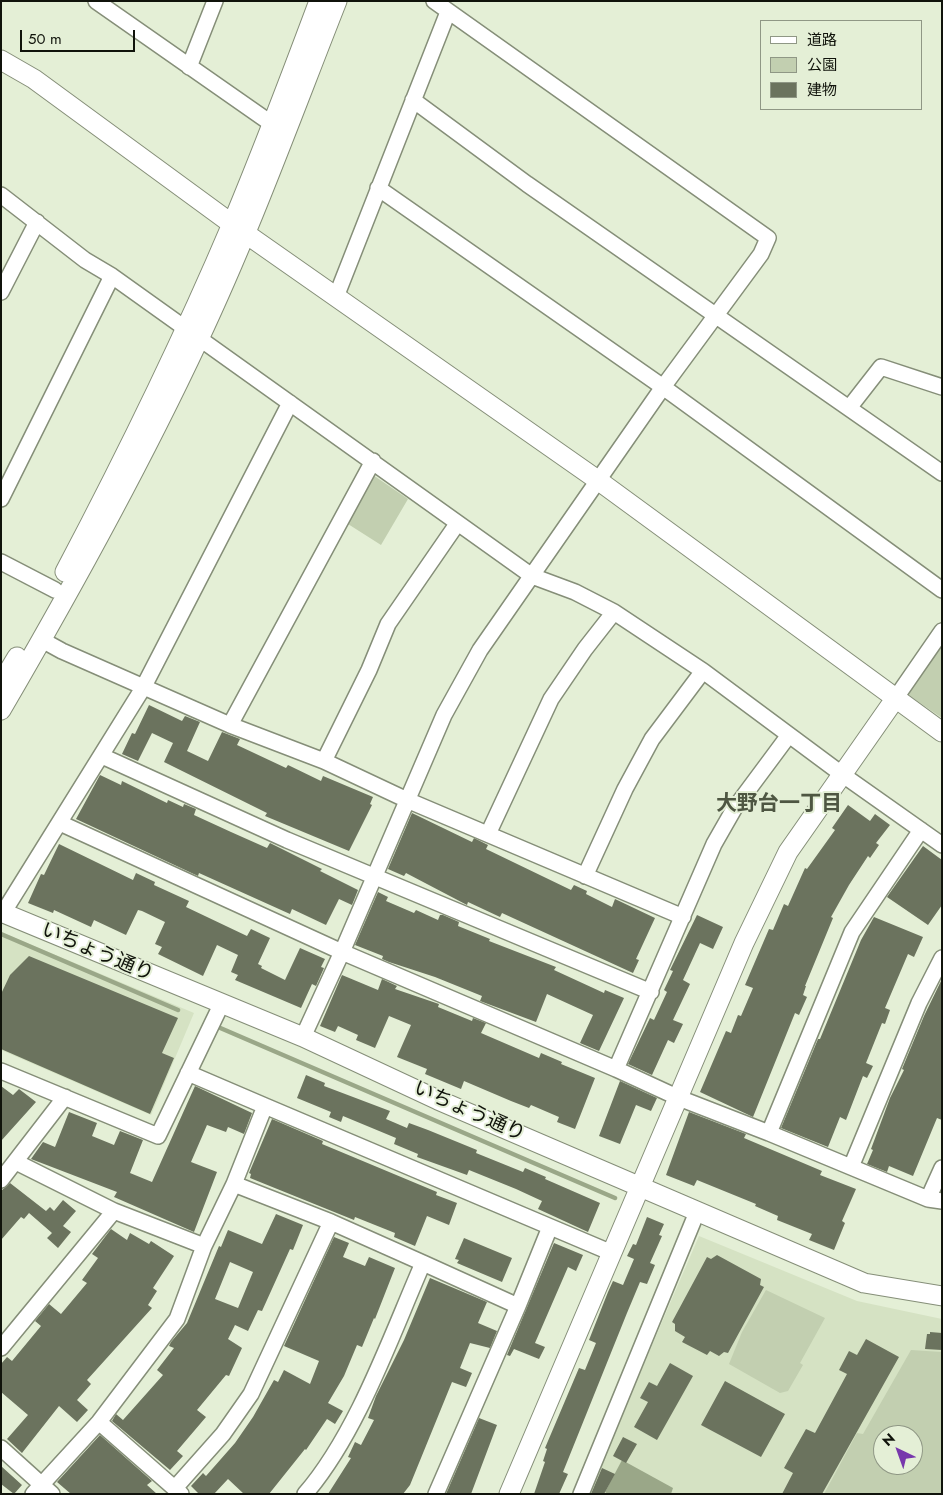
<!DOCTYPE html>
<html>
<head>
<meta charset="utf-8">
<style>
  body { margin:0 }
  #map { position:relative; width:943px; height:1495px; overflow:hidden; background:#e4efd6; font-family:Jost,"Noto Sans JP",sans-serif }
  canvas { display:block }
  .frame { position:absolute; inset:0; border:2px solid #10130b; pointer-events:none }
  .legend { position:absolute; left:760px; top:20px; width:162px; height:90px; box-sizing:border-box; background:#e4efd6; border:1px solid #8f9785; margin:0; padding:6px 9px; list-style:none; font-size:15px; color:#10130b }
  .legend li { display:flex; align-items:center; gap:10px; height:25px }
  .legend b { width:25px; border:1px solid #8f9785 }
  .north { position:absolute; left:873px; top:1425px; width:50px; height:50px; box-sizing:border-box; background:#e4efd6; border:1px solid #8f9785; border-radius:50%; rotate:318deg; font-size:14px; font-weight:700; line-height:20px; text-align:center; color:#10130b }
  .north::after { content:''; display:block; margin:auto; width:18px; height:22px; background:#7737ac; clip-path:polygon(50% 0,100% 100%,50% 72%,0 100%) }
  .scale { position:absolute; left:20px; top:30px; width:115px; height:22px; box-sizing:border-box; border:2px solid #10130b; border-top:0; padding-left:6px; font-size:15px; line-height:18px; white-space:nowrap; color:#10130b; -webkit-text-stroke:4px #e4efd6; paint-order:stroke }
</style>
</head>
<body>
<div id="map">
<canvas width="943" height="1495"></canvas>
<div class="frame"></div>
<ul class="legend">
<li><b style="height:6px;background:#fff"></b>道路</li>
<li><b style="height:14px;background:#c2cfb0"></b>公園</li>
<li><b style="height:14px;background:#6b735e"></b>建物</li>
</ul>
<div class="north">N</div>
<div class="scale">50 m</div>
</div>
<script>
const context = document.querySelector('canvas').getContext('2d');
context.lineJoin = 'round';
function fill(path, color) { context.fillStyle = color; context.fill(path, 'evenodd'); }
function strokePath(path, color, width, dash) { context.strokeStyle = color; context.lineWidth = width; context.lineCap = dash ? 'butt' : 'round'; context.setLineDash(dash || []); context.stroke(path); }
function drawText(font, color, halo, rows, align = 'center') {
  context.font = font + ' Jost,"Noto Sans JP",sans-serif'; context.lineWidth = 4; context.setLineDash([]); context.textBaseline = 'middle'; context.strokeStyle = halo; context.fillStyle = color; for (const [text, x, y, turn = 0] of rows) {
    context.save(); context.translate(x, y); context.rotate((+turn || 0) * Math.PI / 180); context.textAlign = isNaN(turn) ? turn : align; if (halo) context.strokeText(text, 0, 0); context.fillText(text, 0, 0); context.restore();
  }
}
fill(new Path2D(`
  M 1,932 L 194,1013 L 151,1115 L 1,1050 Z
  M 699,1236 L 857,1301 L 942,1319 L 942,1494 L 588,1494 ZM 883,1435 L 913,1435 L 913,1465 L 883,1465 Z`), '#d5e2c3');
fill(new Path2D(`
  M 373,475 L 408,499 L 381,545 L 348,524 Z
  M 942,639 L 942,718 L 904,692 Z
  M 766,1290 L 825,1318 L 800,1363 L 803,1365 L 788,1391 L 780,1393 L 729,1364 L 742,1332 Z
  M 911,1350 L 942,1352 L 942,1494 L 824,1494 L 857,1433 L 863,1434 ZM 883,1435 L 913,1435 L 913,1465 L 883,1465 Z`), '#c2cfb0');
fill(new Path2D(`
  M 622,1460 L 673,1488 L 671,1494 L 608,1494 L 605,1492 Z`), '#9aa788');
strokePath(new Path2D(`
  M 1,934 L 178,1010
  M 218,1027 L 615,1198`), '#9aa788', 4.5);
fill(new Path2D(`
  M 149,705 L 182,721 L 185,716 L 200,722 L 187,751 L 208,761 L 222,732 L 240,739 L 237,745 L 286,768 L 288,765 L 321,781 L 323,776 L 373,797 L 370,804 L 372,805 L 349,851 L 265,816 L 267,813 L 164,762 L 173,743 L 152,733 L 138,761 L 122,754 L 132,733 L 135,734 Z
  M 100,775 L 121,785 L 122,781 L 167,803 L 168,800 L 183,807 L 184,804 L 196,809 L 194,815 L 231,832 L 267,848 L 270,843 L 322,869 L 320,871 L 358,890 L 352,905 L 339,899 L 326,925 L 292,909 L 290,914 L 199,873 L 198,876 L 76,819 Z
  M 848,805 L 870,821 L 875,814 L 890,825 L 876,843 L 879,845 L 870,858 L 868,856 L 849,885 L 831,917 L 833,918 L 805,986 L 806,986 L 803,995 L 807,997 L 799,1015 L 795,1013 L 753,1117 L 700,1092 L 726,1031 L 731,1033 L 738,1015 L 741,1016 L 753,988 L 745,985 L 769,929 L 773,930 L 784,904 L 788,906 L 805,868 L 807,869 L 835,830 L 832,828 Z
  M 412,813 L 472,842 L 474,838 L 488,845 L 486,849 L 571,890 L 574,885 L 587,891 L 586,894 L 612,907 L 615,899 L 655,918 L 636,959 L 639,960 L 633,973 L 502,913 L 500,917 L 468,902 L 467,905 L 406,873 L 404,876 L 388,869 Z
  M 59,844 L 133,880 L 136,873 L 155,882 L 154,885 L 189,901 L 186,907 L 247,936 L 251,929 L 270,938 L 258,964 L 262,966 L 261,968 L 285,980 L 300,948 L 325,959 L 321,967 L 324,968 L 316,986 L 312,984 L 301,1008 L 235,980 L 238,975 L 231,972 L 238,955 L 217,945 L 203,976 L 158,954 L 162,947 L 155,944 L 165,922 L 142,911 L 138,910 L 126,935 L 94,920 L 91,927 L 54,910 L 53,913 L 28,903 L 41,874 L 44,875 Z
  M 923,846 L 942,860 L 942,905 L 928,925 L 887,897 Z
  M 378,892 L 388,897 L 386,901 L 414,913 L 416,910 L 438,920 L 440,915 L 443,915 L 459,922 L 458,926 L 490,939 L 489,941 L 556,967 L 554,970 L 604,993 L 605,990 L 624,998 L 599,1051 L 580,1043 L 593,1015 L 547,994 L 536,1022 L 480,1001 L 482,996 L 435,977 L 389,962 L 382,959 L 383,956 L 355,945 Z
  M 697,915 L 723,927 L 713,949 L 700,943 L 683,980 L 690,984 L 673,1020 L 683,1024 L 674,1043 L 668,1040 L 652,1075 L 628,1064 L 650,1018 L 654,1020 L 667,992 L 664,990 L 673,971 L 670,970 Z
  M 874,917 L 923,937 L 914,957 L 908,954 L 885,1008 L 890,1010 L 885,1024 L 882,1023 L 866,1063 L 873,1066 L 867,1078 L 863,1076 L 846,1120 L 840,1117 L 828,1147 L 781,1128 L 818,1039 L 820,1039 L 861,940 Z
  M 29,956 L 178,1018 L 162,1053 L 174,1058 L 150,1114 L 1,1049 L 1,994 L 10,975 Z
  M 342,975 L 378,990 L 382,979 L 397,986 L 395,989 L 439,1004 L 438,1007 L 472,1021 L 473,1018 L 486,1023 L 481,1033 L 539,1058 L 541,1053 L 562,1062 L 561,1064 L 595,1078 L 575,1129 L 557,1122 L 559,1117 L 531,1105 L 529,1108 L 511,1101 L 464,1081 L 461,1089 L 425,1074 L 427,1069 L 397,1057 L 411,1025 L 389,1016 L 375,1048 L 356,1040 L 358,1035 L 338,1026 L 335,1032 L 320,1026 Z
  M 942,979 L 942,1120 L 937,1118 L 913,1176 L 889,1166 L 887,1172 L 867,1164 L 873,1150 L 871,1149 L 890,1098 L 904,1070 L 902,1069 L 924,1016 Z
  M 306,1075 L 325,1083 L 324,1086 L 390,1111 L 386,1119 L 407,1128 L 409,1123 L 428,1130 L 477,1150 L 476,1153 L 523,1172 L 525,1168 L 546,1177 L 545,1179 L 600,1203 L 588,1232 L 538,1209 L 542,1201 L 516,1189 L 469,1170 L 467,1175 L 417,1157 L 418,1154 L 394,1144 L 396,1138 L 343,1116 L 341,1122 L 329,1117 L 331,1112 L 297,1098 Z
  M 620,1081 L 657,1098 L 651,1111 L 636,1105 L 620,1144 L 599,1136 Z
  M 1,1086 L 13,1095 L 19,1089 L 36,1102 L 1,1141 Z
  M 195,1086 L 252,1113 L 244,1134 L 228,1127 L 226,1132 L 207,1125 L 191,1162 L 217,1172 L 194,1232 L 114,1197 L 117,1192 L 31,1159 L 43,1142 L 55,1147 L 69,1112 L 97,1123 L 92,1136 L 114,1145 L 120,1131 L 143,1140 L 130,1173 L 152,1182 Z
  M 689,1112 L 746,1134 L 744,1138 L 822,1171 L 820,1175 L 856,1189 L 842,1221 L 845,1223 L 834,1250 L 809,1240 L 812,1234 L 777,1220 L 778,1216 L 755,1206 L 756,1204 L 697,1180 L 694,1186 L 666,1175 Z
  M 272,1119 L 323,1141 L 322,1144 L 437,1192 L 436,1195 L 457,1203 L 449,1225 L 427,1216 L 415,1246 L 394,1237 L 395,1233 L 355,1217 L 354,1220 L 250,1178 L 251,1174 L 249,1173 Z
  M 10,1183 L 46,1211 L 50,1207 L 54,1211 L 63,1200 L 76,1211 L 63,1226 L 71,1232 L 58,1248 L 47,1238 L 52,1233 L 29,1213 L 24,1219 L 21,1217 L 1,1240 L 1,1191 Z
  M 276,1214 L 303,1225 L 293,1250 L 290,1249 L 262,1311 L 258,1310 L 248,1331 L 235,1325 L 228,1339 L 242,1348 L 229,1376 L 226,1375 L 197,1410 L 206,1417 L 177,1451 L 183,1456 L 170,1470 L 112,1421 L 116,1414 L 123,1420 L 163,1375 L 157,1370 L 174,1348 L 169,1346 L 171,1342 L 187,1323 L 219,1246 L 221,1247 L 228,1230 L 262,1244 ZM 230,1262 L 253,1272 L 238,1308 L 215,1299 Z
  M 647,1217 L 664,1224 L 659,1235 L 662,1236 L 650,1263 L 655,1265 L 647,1284 L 640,1282 L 627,1313 L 563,1472 L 568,1474 L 559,1494 L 534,1494 L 545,1462 L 543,1461 L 547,1449 L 545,1448 L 579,1368 L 585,1370 L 596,1343 L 589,1340 L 608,1292 L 613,1281 L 623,1285 L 634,1259 L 627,1256 L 633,1244 L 636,1245 Z
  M 111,1229 L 127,1240 L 130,1233 L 149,1244 L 151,1241 L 174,1256 L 153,1288 L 157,1291 L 148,1305 L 152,1308 L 87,1380 L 91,1384 L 77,1400 L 88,1410 L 77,1422 L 59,1406 L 22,1453 L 7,1439 L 28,1415 L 1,1392 L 1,1364 L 7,1357 L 12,1361 L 41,1326 L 35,1321 L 49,1304 L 61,1314 L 87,1283 L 82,1280 L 98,1258 L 92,1254 Z
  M 334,1237 L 349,1243 L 343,1257 L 365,1266 L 369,1257 L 395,1268 L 375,1319 L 374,1318 L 362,1347 L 357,1345 L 344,1376 L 328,1403 L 343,1411 L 335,1424 L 327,1419 L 306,1450 L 305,1449 L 269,1494 L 244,1494 L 228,1479 L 214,1494 L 199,1494 L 191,1486 L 203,1473 L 206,1476 L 235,1443 L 253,1417 L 274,1380 L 278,1382 L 284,1370 L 310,1384 L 319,1361 L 284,1346 Z
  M 464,1238 L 512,1258 L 502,1282 L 457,1263 L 459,1260 L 455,1259 Z
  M 554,1243 L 583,1255 L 576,1271 L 568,1267 L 535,1343 L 545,1347 L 539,1359 L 514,1349 L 510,1356 L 507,1355 Z
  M 717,1255 L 761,1279 L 760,1285 L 764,1287 L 728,1353 L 724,1352 L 719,1356 L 710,1351 L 707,1355 L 682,1342 L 685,1337 L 675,1331 L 675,1324 L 672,1322 L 707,1257 L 711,1259 Z
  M 430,1278 L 487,1302 L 478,1323 L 497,1331 L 490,1348 L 470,1343 L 460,1368 L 472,1373 L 466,1387 L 452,1382 L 410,1485 L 403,1494 L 328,1494 L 351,1458 L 348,1457 L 355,1442 L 361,1445 L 374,1420 L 368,1418 L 376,1396 L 404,1340 Z
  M 930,1332 L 942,1333 L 942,1350 L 925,1349 L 927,1334 L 930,1334 Z
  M 866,1339 L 899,1357 L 822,1494 L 782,1494 L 793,1473 L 784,1468 L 806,1429 L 815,1433 L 847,1374 L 839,1370 L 849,1351 L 857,1355 Z
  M 670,1363 L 693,1376 L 657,1440 L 634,1427 L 648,1402 L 640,1398 L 649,1382 L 657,1386 Z
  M 725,1381 L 785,1414 L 761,1457 L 701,1425 Z
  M 479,1418 L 497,1425 L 471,1494 L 446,1494 Z
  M 100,1435 L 152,1481 L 147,1485 L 157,1494 L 71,1494 L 57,1482 Z
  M 623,1437 L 637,1444 L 626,1463 L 613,1456 Z
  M 1,1466 L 22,1485 L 14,1494 L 1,1484 Z
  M 602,1468 L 615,1474 L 604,1494 L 591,1494 Z`), '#6b735e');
const minor = new Path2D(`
  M 96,1 L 272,124
  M 189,67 L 215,1
  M 413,100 L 527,184 L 942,473
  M 378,188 L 663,387 L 942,590
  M 1,195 L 85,260 L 112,276 L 532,576 L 575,592 L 614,612 L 703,671 L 843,775 L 942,845
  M 1,292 L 37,222
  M 336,297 L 448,12
  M 849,408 L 881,367 L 942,387
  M 1,499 L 112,276
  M 1,562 L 55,590
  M 42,640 L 62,651 L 230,725 L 324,761 L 407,800 L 683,917
  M 895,699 L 942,631
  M 230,725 L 373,461
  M 102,756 L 287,840 L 651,992
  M 324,761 L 369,670 L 388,624 L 457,524
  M 60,823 L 342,952 L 616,1069 L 679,1098 L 769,1133 L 928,1199 L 942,1201
  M 488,834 L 551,699 L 585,649 L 614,612
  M 585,876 L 625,789 L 652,739 L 703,671
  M 3,913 L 143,688 L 290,403
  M 303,1037 L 342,952 L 444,715 L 480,650 L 663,387 L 761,254 L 768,238 L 434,1
  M 616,1069 L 714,844 L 734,809 L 789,735
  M 1,1071 L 158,1136 L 221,1005
  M 188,1073 L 265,1106
  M 769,1133 L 852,932 L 921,830
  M 16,1162 L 114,1211 L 204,1246
  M 851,1167 L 919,1003 L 942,958
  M 1,1180 L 65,1097
  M 234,1184 L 265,1106 L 612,1253
  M 928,1199 L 942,1168
  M 518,1306 L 550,1227
  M 1,1348 L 114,1211
  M 99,1422 L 181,1494
  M 1,1448 L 52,1494
  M 175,1488 L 223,1434 L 251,1394 L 331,1222
  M 33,1494 L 99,1422 L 177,1319 L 204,1246 L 234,1184 L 331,1222 L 423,1263
  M 305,1494 C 357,1434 391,1336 423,1263 L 518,1306 L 436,1494
  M 581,1494 L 697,1212`);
const tertiary = new Path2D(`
  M 1,60 L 34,79 L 232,224 L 599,481 L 942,732
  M 65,572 C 125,458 182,342 232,224 C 263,150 291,76 319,1
  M 1,684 L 17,657
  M 1,710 C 71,590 139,467 198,341 C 250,231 292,115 337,1
  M 1,912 L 303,1037 L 438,1100 L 864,1283 L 942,1296
  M 509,1494 L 744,943 L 788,852 L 895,699`);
strokePath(minor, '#858e78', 18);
strokePath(tertiary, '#858e78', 21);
strokePath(minor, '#fff', 15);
strokePath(tertiary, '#fff', 19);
drawText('20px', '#10130b', '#e4efd6', [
  ["いちょう通り",97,953,23],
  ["いちょう通り",469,1112,24]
]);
drawText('bold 21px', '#4e5642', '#e4efd6', [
  ["大野台一丁目",779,805]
]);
</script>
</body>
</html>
